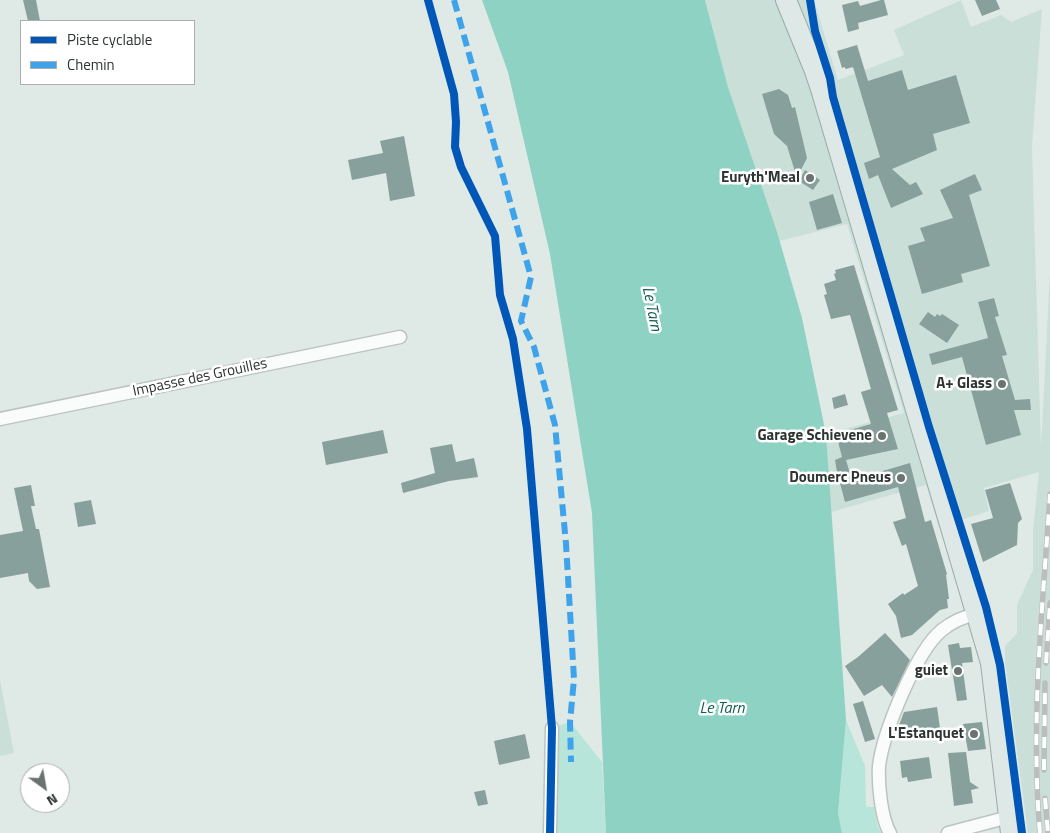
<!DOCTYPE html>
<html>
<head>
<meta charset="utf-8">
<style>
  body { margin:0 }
  #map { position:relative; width:1050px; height:833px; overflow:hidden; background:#dfe9e6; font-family:"Titillium Web",sans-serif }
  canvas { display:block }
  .legend { position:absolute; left:20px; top:20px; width:175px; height:65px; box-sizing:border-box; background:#fff; border:1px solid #abaead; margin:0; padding:6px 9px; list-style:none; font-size:15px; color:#2d3432 }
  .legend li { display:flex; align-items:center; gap:10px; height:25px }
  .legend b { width:25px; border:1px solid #abaead }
  .north { position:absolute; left:20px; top:763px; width:50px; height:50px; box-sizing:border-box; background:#fff; border:1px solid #abaead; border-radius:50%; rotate:148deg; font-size:14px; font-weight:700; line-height:20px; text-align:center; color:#2d3432 }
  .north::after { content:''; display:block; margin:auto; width:18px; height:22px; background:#6b7371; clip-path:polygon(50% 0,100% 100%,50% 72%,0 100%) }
</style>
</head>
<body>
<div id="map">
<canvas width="1050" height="833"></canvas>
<ul class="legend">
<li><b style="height:6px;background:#0057b8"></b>Piste cyclable</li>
<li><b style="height:6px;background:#3ea3eb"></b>Chemin</li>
</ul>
<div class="north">N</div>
</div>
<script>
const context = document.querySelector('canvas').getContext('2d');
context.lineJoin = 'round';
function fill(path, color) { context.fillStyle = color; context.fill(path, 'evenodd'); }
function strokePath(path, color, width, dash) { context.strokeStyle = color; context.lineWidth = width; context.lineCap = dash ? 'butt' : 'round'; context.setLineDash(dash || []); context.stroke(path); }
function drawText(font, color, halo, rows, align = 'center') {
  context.font = font + ' "Titillium Web",sans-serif'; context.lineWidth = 5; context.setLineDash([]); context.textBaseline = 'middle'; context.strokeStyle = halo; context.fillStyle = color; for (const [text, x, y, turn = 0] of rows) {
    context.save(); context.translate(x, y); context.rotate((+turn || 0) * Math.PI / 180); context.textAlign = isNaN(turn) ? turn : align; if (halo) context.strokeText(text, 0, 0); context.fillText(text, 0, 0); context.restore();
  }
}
fill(new Path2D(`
  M 705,0 L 814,0 L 838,80 L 904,55 L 894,30 L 961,0 L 971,27 L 1001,15 L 1011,22 L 1042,9 L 1032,146 L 1041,448 L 1050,272 L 1050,833 L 1028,833 L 1005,662 L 1005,646 L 1017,633 L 1017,605 L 1033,570 L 1033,531 L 1039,472 L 984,488 L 989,511 L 939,527 L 926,485 L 831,512 L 826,434 L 904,413 L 847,224 L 779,241 L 728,87 Z
  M 0,680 L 14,753 L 0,756 Z`), '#cbdfd9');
fill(new Path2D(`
  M 846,720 L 865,766 L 866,807 L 874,807 L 878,828 L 882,833 L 842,833 L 838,813 Z
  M 570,722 L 602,762 L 606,833 L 550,833 L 552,728 Z`), '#b8e5da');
fill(new Path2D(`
  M 482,0 L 705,0 L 728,87 L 777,232 L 802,318 L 826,434 L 846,720 L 838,813 L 842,833 L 606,833 L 592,513 L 550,254 L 508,72 Z`), '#8ed2c3');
fill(new Path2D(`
  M 23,0 L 36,0 L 40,21 L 28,21 Z
  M 881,0 L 884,0 L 888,15 L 858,23 L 859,29 L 848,32 L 842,5 L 858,1 L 860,6 Z
  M 975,0 L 996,0 L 1000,9 L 982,16 Z
  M 857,45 L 868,81 L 902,70 L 908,90 L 956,75 L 970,123 L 933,134 L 937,150 L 892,169 L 910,185 L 916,182 L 923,194 L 891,208 L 878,175 L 869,179 L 864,163 L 880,157 L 853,67 L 846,69 L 844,67 L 842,68 L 837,51 Z
  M 779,89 L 788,95 L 792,108 L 795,107 L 807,158 L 797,178 L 787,146 L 774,134 L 762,94 Z
  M 404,136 L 415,196 L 390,201 L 386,173 L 352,180 L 348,160 L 383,153 L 380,141 Z
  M 805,170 L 820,180 L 813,190 L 799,181 Z
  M 975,174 L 982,190 L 969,195 L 990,266 L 961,274 L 963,282 L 922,294 L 908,246 L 925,241 L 920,228 L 953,218 L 940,190 Z
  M 833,194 L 842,223 L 817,230 L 809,202 Z
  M 854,265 L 898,410 L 887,413 L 898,449 L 846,460 L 852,480 L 910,463 L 925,522 L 931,520 L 947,574 L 946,575 L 949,599 L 947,599 L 948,608 L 940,610 L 912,635 L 901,638 L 896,616 L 888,604 L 903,593 L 904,595 L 918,586 L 906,544 L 902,546 L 893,522 L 906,518 L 898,487 L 845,502 L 837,472 L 835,460 L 842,457 L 836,434 L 871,424 L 861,392 L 871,389 L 850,315 L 831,319 L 824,295 L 827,294 L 824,284 L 836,280 L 834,274 L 836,273 L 835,270 Z
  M 994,298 L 999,316 L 995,317 L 1007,355 L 1002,356 L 1015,400 L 1030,399 L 1031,410 L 1014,410 L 1021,435 L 986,445 L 962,357 L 932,365 L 929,354 L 988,338 L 978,302 Z
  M 928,312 L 935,317 L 937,314 L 940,316 L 942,314 L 959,325 L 947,343 L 919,324 Z
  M 845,394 L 848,405 L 834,409 L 832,398 Z
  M 383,430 L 388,453 L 326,465 L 322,442 Z
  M 452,444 L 456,462 L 474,458 L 478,477 L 449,481 L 403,493 L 401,483 L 435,473 L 430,448 Z
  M 1010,483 L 1022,519 L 1018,523 L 1017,545 L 983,562 L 971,524 L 993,518 L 985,490 Z
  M 31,485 L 35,506 L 31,506 L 36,529 L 39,529 L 50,587 L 37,589 L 29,581 L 28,573 L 0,578 L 0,535 L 23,531 L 14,488 Z
  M 91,500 L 96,524 L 78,527 L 74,503 Z
  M 885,633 L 910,660 L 892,697 L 882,685 L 864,696 L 845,666 L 858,657 Z
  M 959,643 L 960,648 L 971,647 L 973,662 L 962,663 L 967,700 L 957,701 L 948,645 Z
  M 863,701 L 875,739 L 865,742 L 853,704 Z
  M 937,707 L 940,728 L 896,733 L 904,712 Z
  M 982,722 L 986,749 L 968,751 L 963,724 Z
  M 525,734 L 530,758 L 499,765 L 494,741 Z
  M 966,752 L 970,782 L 979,788 L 971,790 L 973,803 L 954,806 L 948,753 Z
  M 929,757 L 932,778 L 908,782 L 907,777 L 902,778 L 900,761 Z
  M 485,790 L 488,804 L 478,806 L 474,792 Z`), '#88a09b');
const minor = new Path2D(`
  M 0,419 L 400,337
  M 550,833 L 552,728
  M 890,833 C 881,818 878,784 879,766 C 883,733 916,651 942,630 C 953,621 963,617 976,614
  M 948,833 L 1009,817`);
const primary = new Path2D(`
  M 786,0 L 815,71 L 821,89 L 991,663 L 1011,833`);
strokePath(minor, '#bcc4c2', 15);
strokePath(primary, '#98aba6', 22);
strokePath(minor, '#fafcfb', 12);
strokePath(primary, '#dee8e6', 20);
const rail = new Path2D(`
  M 1046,663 L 1050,603
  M 1044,770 L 1045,683
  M 1045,798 L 1048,833
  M 1040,833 C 1030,720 1043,607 1050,494`);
strokePath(rail, '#bbbebd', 5.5);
strokePath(rail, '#fff', 4, [11]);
strokePath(new Path2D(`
  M 454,0 L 531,277 L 521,321 L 534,347 L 555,425 L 566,544 L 574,679 L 570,722 L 571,762`), '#3ea3eb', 6, [12, 6]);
strokePath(new Path2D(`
  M 428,0 L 454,94 L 456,122 L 455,147 L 461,167 L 495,236 L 500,295 L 513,339 L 527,429 L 552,728 L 550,833
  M 810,0 L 815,31 L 830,78 L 833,97 L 929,427 L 986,607 L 1000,665 L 1022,833`), '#0057b8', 8);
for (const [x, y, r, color] of [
  [810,178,5,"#6b7371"],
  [1002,384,5,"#6b7371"],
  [882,436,5,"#6b7371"],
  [901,478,5,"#6b7371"],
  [958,671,5,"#6b7371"],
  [974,734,5,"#6b7371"]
]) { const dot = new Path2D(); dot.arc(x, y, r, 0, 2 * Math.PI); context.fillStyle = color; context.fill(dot); strokePath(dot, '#fff', 2); }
drawText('bold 15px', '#2d3432', '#fff', [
  ["Euryth'Meal",800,178],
  ["A+ Glass",992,384],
  ["Garage Schievene",872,436],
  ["Doumerc Pneus",891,478],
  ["guiet",948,671],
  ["L'Estanquet",964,734]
], 'right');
drawText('15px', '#2d3432', '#fff', [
  ["Impasse des Grouilles",200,378,-12]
]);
drawText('italic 16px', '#105d50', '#fff', [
  ["Le Tarn",651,309,79],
  ["Le Tarn",722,709]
]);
</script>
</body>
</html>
